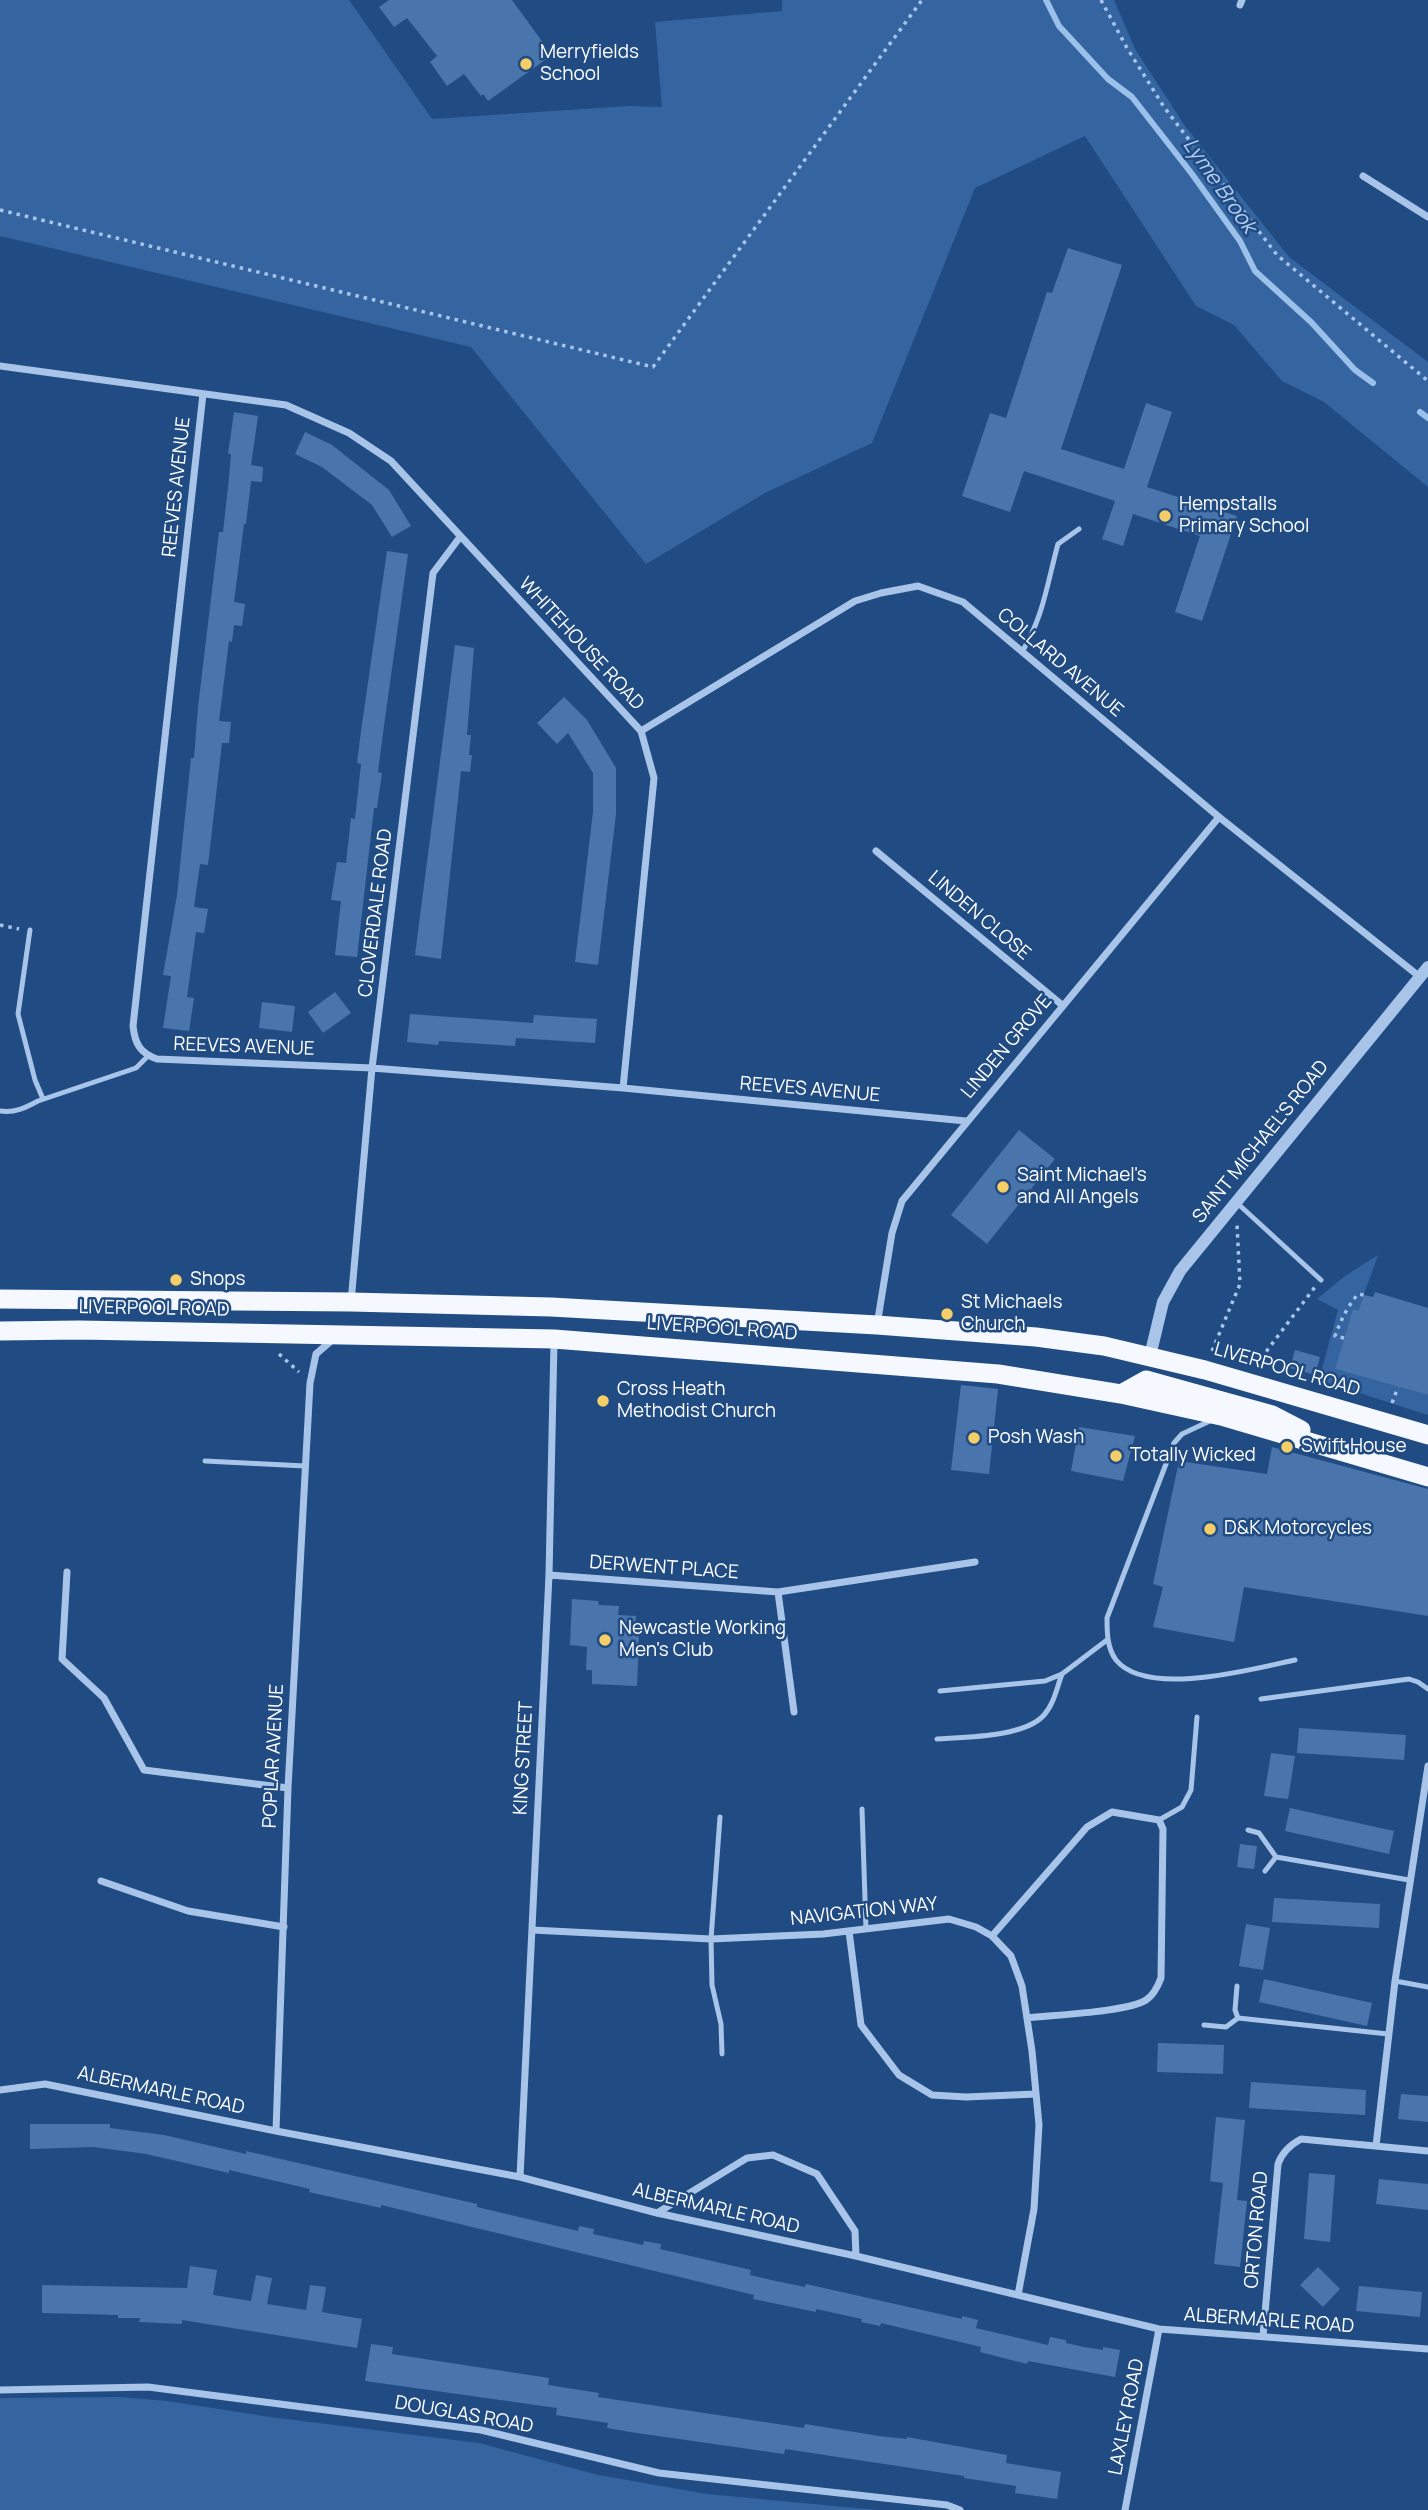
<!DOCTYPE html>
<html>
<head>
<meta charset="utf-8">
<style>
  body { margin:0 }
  canvas { display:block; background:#204b83 }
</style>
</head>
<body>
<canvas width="1428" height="2510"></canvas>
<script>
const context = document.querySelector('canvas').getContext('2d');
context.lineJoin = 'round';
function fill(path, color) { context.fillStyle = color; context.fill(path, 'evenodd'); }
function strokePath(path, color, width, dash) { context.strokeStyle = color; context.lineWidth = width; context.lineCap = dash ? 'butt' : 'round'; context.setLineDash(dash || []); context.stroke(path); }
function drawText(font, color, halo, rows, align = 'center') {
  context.font = font + ' Manrope,sans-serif'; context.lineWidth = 5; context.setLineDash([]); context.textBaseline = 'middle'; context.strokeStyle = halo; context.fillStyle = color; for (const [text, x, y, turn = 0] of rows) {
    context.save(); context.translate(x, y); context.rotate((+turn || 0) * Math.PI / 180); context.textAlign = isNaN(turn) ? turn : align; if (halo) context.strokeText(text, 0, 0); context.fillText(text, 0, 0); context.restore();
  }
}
fill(new Path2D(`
  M 0,0 L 349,0 L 432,119 L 629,106 L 662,107 L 655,22 L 782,11 L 782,0 L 1114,0 L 1135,49 L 1185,126 L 1289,257 L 1428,362 L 1428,487 L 1324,402 L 1282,381 L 1234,325 L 1196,306 L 1085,136 L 975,188 L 872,443 L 765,493 L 646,564 L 471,347 L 0,236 Z
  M 1378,1255 L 1358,1311 L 1353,1310 L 1335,1369 L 1428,1395 L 1428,1415 L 1319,1380 L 1338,1310 L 1317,1299 L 1345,1276 Z
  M 120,2397 L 167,2401 L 270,2417 L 479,2443 L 598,2475 L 707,2494 L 877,2510 L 0,2510 L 0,2398 Z`), '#3465a1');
strokePath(new Path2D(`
  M 1046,0 L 1059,26 L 1108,79 L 1132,97 L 1192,174 L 1240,241 L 1255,271 L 1311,322 L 1355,370 L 1373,383
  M 1420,412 L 1428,418`), '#9bc0ea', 6);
fill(new Path2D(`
  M 389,0 L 512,0 L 552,55 L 488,101 L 483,94 L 481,96 L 464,74 L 447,86 L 430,62 L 437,56 L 407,18 L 394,27 L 379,7 Z
  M 1068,248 L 1122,265 L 1061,449 L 1124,469 L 1146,403 L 1172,412 L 1147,487 L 1237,516 L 1202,621 L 1175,612 L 1200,536 L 1133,514 L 1123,546 L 1102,539 L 1115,501 L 1024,471 L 1010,512 L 962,496 L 990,413 L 1006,418 L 1047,292 L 1052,293 Z
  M 234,412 L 258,416 L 251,465 L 263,467 L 262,482 L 251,481 L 246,524 L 244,524 L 234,602 L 245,604 L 242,626 L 234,625 L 232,642 L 229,641 L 219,721 L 231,722 L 229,743 L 222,743 L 208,865 L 200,864 L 194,907 L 208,909 L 204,933 L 196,932 L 187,997 L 194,998 L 189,1031 L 163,1028 L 171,976 L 163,975 L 177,895 L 191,758 L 194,758 L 198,707 L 219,532 L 223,532 L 229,478 L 231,454 L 228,454 Z
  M 305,432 L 332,445 L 389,490 L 411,526 L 392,537 L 372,505 L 322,467 L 295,454 Z
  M 387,551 L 408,554 L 383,733 L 378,772 L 382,773 L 377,808 L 374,808 L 357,957 L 335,955 L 341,901 L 331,900 L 337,862 L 346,863 L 351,818 L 355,819 L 361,764 L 357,763 L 361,731 Z
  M 455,645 L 474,648 L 467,735 L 471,735 L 469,755 L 472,755 L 470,772 L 461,771 L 441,959 L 415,955 Z
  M 564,697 L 587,720 L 616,768 L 616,814 L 598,965 L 575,962 L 593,812 L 593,773 L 568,733 L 557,744 L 537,723 Z
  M 335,992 L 351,1013 L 323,1033 L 308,1012 Z
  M 262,1002 L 295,1006 L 292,1032 L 259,1028 Z
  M 410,1014 L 533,1023 L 534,1015 L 597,1019 L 595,1043 L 516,1038 L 515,1046 L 439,1041 L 438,1045 L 407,1042 Z
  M 1019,1130 L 1055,1159 L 987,1244 L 951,1215 Z
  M 1375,1292 L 1428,1308 L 1428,1395 L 1335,1369 L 1353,1309 L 1358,1311 L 1364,1295 L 1373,1297 Z
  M 1295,1350 L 1320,1357 L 1315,1375 L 1290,1368 Z
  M 961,1385 L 998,1389 L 989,1474 L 951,1470 Z
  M 1079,1427 L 1135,1436 L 1123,1481 L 1071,1471 Z
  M 1272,1447 L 1428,1489 L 1428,1616 L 1244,1587 L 1234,1642 L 1153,1627 L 1163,1587 L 1153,1584 L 1179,1461 L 1267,1474 Z
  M 572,1599 L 598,1601 L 599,1605 L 619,1606 L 618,1615 L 636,1616 L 635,1636 L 639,1636 L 637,1686 L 592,1684 L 592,1670 L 586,1670 L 587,1647 L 570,1645 Z
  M 1299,1728 L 1406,1735 L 1404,1760 L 1297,1753 Z
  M 1271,1753 L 1295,1756 L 1288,1799 L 1264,1796 Z
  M 1290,1808 L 1394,1831 L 1389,1854 L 1285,1831 Z
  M 1240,1844 L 1257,1846 L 1254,1869 L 1237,1867 Z
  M 1274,1898 L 1380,1904 L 1379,1928 L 1272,1922 Z
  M 1246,1924 L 1270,1928 L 1263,1970 L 1239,1966 Z
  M 1264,1979 L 1372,2003 L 1367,2026 L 1259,2002 Z
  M 1158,2043 L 1224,2045 L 1223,2074 L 1157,2072 Z
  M 1251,2082 L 1366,2090 L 1365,2115 L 1249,2108 Z
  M 1401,2094 L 1428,2096 L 1428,2122 L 1398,2119 Z
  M 1216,2117 L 1245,2120 L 1237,2200 L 1247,2201 L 1240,2267 L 1214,2264 L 1223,2183 L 1210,2181 Z
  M 30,2124 L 110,2124 L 110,2128 L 164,2135 L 246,2154 L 246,2151 L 477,2204 L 477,2207 L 578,2231 L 579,2226 L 594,2229 L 593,2234 L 643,2245 L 644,2241 L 661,2244 L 660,2249 L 751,2270 L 750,2275 L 776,2281 L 805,2287 L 806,2284 L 962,2319 L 962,2316 L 978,2320 L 976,2328 L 1048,2345 L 1050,2337 L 1066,2340 L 1066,2343 L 1084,2347 L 1103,2350 L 1103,2347 L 1120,2350 L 1115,2377 L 1028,2361 L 1027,2364 L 980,2352 L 981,2347 L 881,2323 L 880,2326 L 861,2322 L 862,2319 L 816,2309 L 816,2312 L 753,2299 L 754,2295 L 663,2273 L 381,2205 L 381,2208 L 309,2192 L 310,2189 L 229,2170 L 229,2173 L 146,2154 L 93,2147 L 30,2149 Z
  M 1309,2173 L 1335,2175 L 1330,2242 L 1304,2239 Z
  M 1379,2179 L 1428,2184 L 1428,2210 L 1376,2204 Z
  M 190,2266 L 217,2270 L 213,2295 L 251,2301 L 256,2275 L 272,2278 L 267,2304 L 306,2310 L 310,2285 L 326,2287 L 322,2312 L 362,2319 L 357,2348 L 182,2320 L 182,2324 L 139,2322 L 140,2318 L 118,2318 L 118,2315 L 42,2313 L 42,2285 L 187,2288 Z
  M 1318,2267 L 1340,2289 L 1323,2307 L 1300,2285 Z
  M 1359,2286 L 1422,2292 L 1420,2317 L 1356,2311 Z
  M 371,2344 L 393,2347 L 392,2354 L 549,2378 L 548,2385 L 599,2393 L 598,2397 L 804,2428 L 805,2424 L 879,2436 L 907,2439 L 907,2437 L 1007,2455 L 1006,2463 L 1061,2472 L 1057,2499 L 1015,2493 L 1016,2486 L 964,2478 L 964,2476 L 785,2449 L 784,2454 L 630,2432 L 607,2428 L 608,2423 L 556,2415 L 557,2408 L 365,2381 Z`), '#4975ac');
strokePath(new Path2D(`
  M 1101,0 L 1127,48 L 1164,107 L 1277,255 L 1428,381
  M 0,210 L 653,367 L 922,0
  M 0,925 L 19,929
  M 1344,1338 L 1335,1336 C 1341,1320 1347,1307 1358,1294 L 1364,1295
  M 1212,1351 L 1240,1284 L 1237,1225
  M 279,1354 L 299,1372
  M 1256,1365 L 1315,1287
  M 1392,1403 L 1398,1387`), '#a8c5e9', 3.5, [3.5, 5]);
strokePath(new Path2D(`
  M 1022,652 C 1044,615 1047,584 1058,544 L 1079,529
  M 30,930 L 18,1014 L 35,1080 L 43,1099
  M 0,1111 C 15,1113 25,1108 38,1101 L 136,1068 L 148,1056
  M 1236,1202 L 1321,1280
  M 1212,1420 L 1182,1434 L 1174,1443 L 1107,1618 C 1107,1632 1107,1648 1116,1660 C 1147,1698 1253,1669 1295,1660
  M 205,1461 L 305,1466
  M 940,1691 L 1045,1681 L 1062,1674 L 1107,1640
  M 1261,1699 L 1409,1679 L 1418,1682 L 1428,1689
  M 937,1739 C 966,1737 1025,1737 1044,1715 C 1054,1704 1057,1687 1062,1674
  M 862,1809 L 866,1929
  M 720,1817 L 711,1939 L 712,1985 L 721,2024 L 722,2054
  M 1159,1820 L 1182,1807 L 1191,1790 L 1197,1717
  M 1248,1830 L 1259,1833 L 1276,1857 L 1409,1880
  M 1265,1871 L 1276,1857
  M 1395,1981 L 1428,1987
  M 1237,1986 L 1235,2010 L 1238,2018
  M 1204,2025 L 1226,2027 L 1238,2018 L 1388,2034`), '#a8c5e9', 5);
strokePath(new Path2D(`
  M 1240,5 L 1242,0
  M 1363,176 L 1428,217
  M 0,366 L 286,405 L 349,433 L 391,461 L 641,731 L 654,778 L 623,1088
  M 203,394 L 133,1026 C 135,1044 140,1053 157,1059 L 372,1068 L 623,1088 L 966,1121
  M 641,731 L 855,601 L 881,593 L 918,586 L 963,602 L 1219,817 L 1420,977
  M 876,851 L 1062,1005
  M 351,1302 L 372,1068 L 433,573 L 460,537
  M 877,1325 L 892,1233 L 902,1201 L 1219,817
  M 67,1572 L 62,1659 L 104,1698 L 144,1770 L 288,1788
  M 549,1575 L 778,1592 L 975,1562
  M 778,1592 L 794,1712
  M 101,1881 L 188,1911 L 284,1927
  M 532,1930 L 711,1939 L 823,1934 L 949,1919 L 976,1927 L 992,1936 L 1011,1956 L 1022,1986 L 1032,2051 L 1039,2125 L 1034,2209 L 1018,2295
  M 849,1931 L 861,2025 L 899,2075 L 932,2095 L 966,2097 L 1036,2094
  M 992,1936 L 1087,1827 L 1112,1812 L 1159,1820 L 1163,1829 L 1161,1978 C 1158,1986 1154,1995 1146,2000 C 1128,2012 1052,2015 1027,2018
  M 0,2090 L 45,2084 L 276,2131 L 520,2177 L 657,2213 L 856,2256 L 1159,2329 L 1428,2349
  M 276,2131 L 288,1788 L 310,1383 L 316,1354 L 331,1341
  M 1376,2146 L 1395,1981 L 1428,1766
  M 520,2177 L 549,1575 L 554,1342
  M 657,2213 L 747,2158 L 773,2155 L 817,2174 L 855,2231 L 856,2256
  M 1263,2336 L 1278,2164 C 1282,2152 1290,2145 1301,2139 L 1428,2151
  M 0,2390 L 148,2387 L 481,2430 L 659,2473 L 947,2505 L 960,2510
  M 1125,2510 L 1159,2329`), '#a8c5e9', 7);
strokePath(new Path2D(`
  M 1150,1356 L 1163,1302 L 1180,1271 L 1428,967`), '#a8c5e9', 12);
strokePath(new Path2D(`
  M 0,1299 L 351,1302 L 551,1307 L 877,1325 L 1036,1337 L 1104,1346 L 1205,1370 L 1428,1435
  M 0,1331 L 80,1330 L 554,1339 L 998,1374 L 1121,1394 L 1221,1416 L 1428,1477
  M 1121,1394 L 1146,1380 L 1272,1415 L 1301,1430`), '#f5f8fe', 19);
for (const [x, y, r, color] of [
  [526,64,7,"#f6ce68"],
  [1165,516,7,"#f6ce68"],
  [1003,1187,7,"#f6ce68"],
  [176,1280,7,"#f6ce68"],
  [947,1314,7,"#f6ce68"],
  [603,1401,7,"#f6ce68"],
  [974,1438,7,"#f6ce68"],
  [1287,1447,7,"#f6ce68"],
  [1116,1456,7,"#f6ce68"],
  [1210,1529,7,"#f6ce68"],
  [605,1640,7,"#f6ce68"]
]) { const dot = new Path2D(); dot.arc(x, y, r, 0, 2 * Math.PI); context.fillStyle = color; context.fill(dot); strokePath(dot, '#204b83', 2.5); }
drawText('19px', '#fff', '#204b83', [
  ["Merryfields",540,53],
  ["School",540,75],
  ["Hempstalls",1179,505],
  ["Primary School",1179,527],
  ["Saint Michael's",1017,1176],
  ["and All Angels",1017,1198],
  ["Shops",190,1280],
  ["St Michaels",961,1303],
  ["Church",961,1325],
  ["Cross Heath",617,1390],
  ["Methodist Church",617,1412],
  ["Posh Wash",988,1438],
  ["Swift House",1301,1447],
  ["Totally Wicked",1130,1456],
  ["D&K Motorcycles",1224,1529],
  ["Newcastle Working",619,1629],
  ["Men's Club",619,1651]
], 'left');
drawText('19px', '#fff', '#204b83', [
  ["REEVES AVENUE",177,487,-84],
  ["WHITEHOUSE ROAD",581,644,47],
  ["COLLARD AVENUE",1060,663,40],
  ["CLOVERDALE ROAD",376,913,-83],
  ["LINDEN CLOSE",979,916,40],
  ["REEVES AVENUE",244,1047,2],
  ["LINDEN GROVE",1007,1047,-50],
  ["REEVES AVENUE",810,1090,5],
  ["SAINT MICHAEL'S ROAD",1261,1142,-51],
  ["LIVERPOOL ROAD",154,1309,1],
  ["LIVERPOOL ROAD",722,1329,4],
  ["LIVERPOOL ROAD",1287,1370,16],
  ["DERWENT PLACE",664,1568,4],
  ["POPLAR AVENUE",274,1756,-87],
  ["KING STREET",524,1758,-87],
  ["NAVIGATION WAY",864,1912,-6],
  ["ALBERMARLE ROAD",161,2091,12],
  ["ALBERMARLE ROAD",716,2209,13],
  ["ORTON ROAD",1257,2230,-85],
  ["ALBERMARLE ROAD",1269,2321,4],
  ["DOUGLAS ROAD",464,2415,10],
  ["LAXLEY ROAD",1127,2417,-79]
]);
drawText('italic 21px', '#b3cff0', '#204b83', [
  ["Lyme Brook",1219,186,55]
]);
</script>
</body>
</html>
